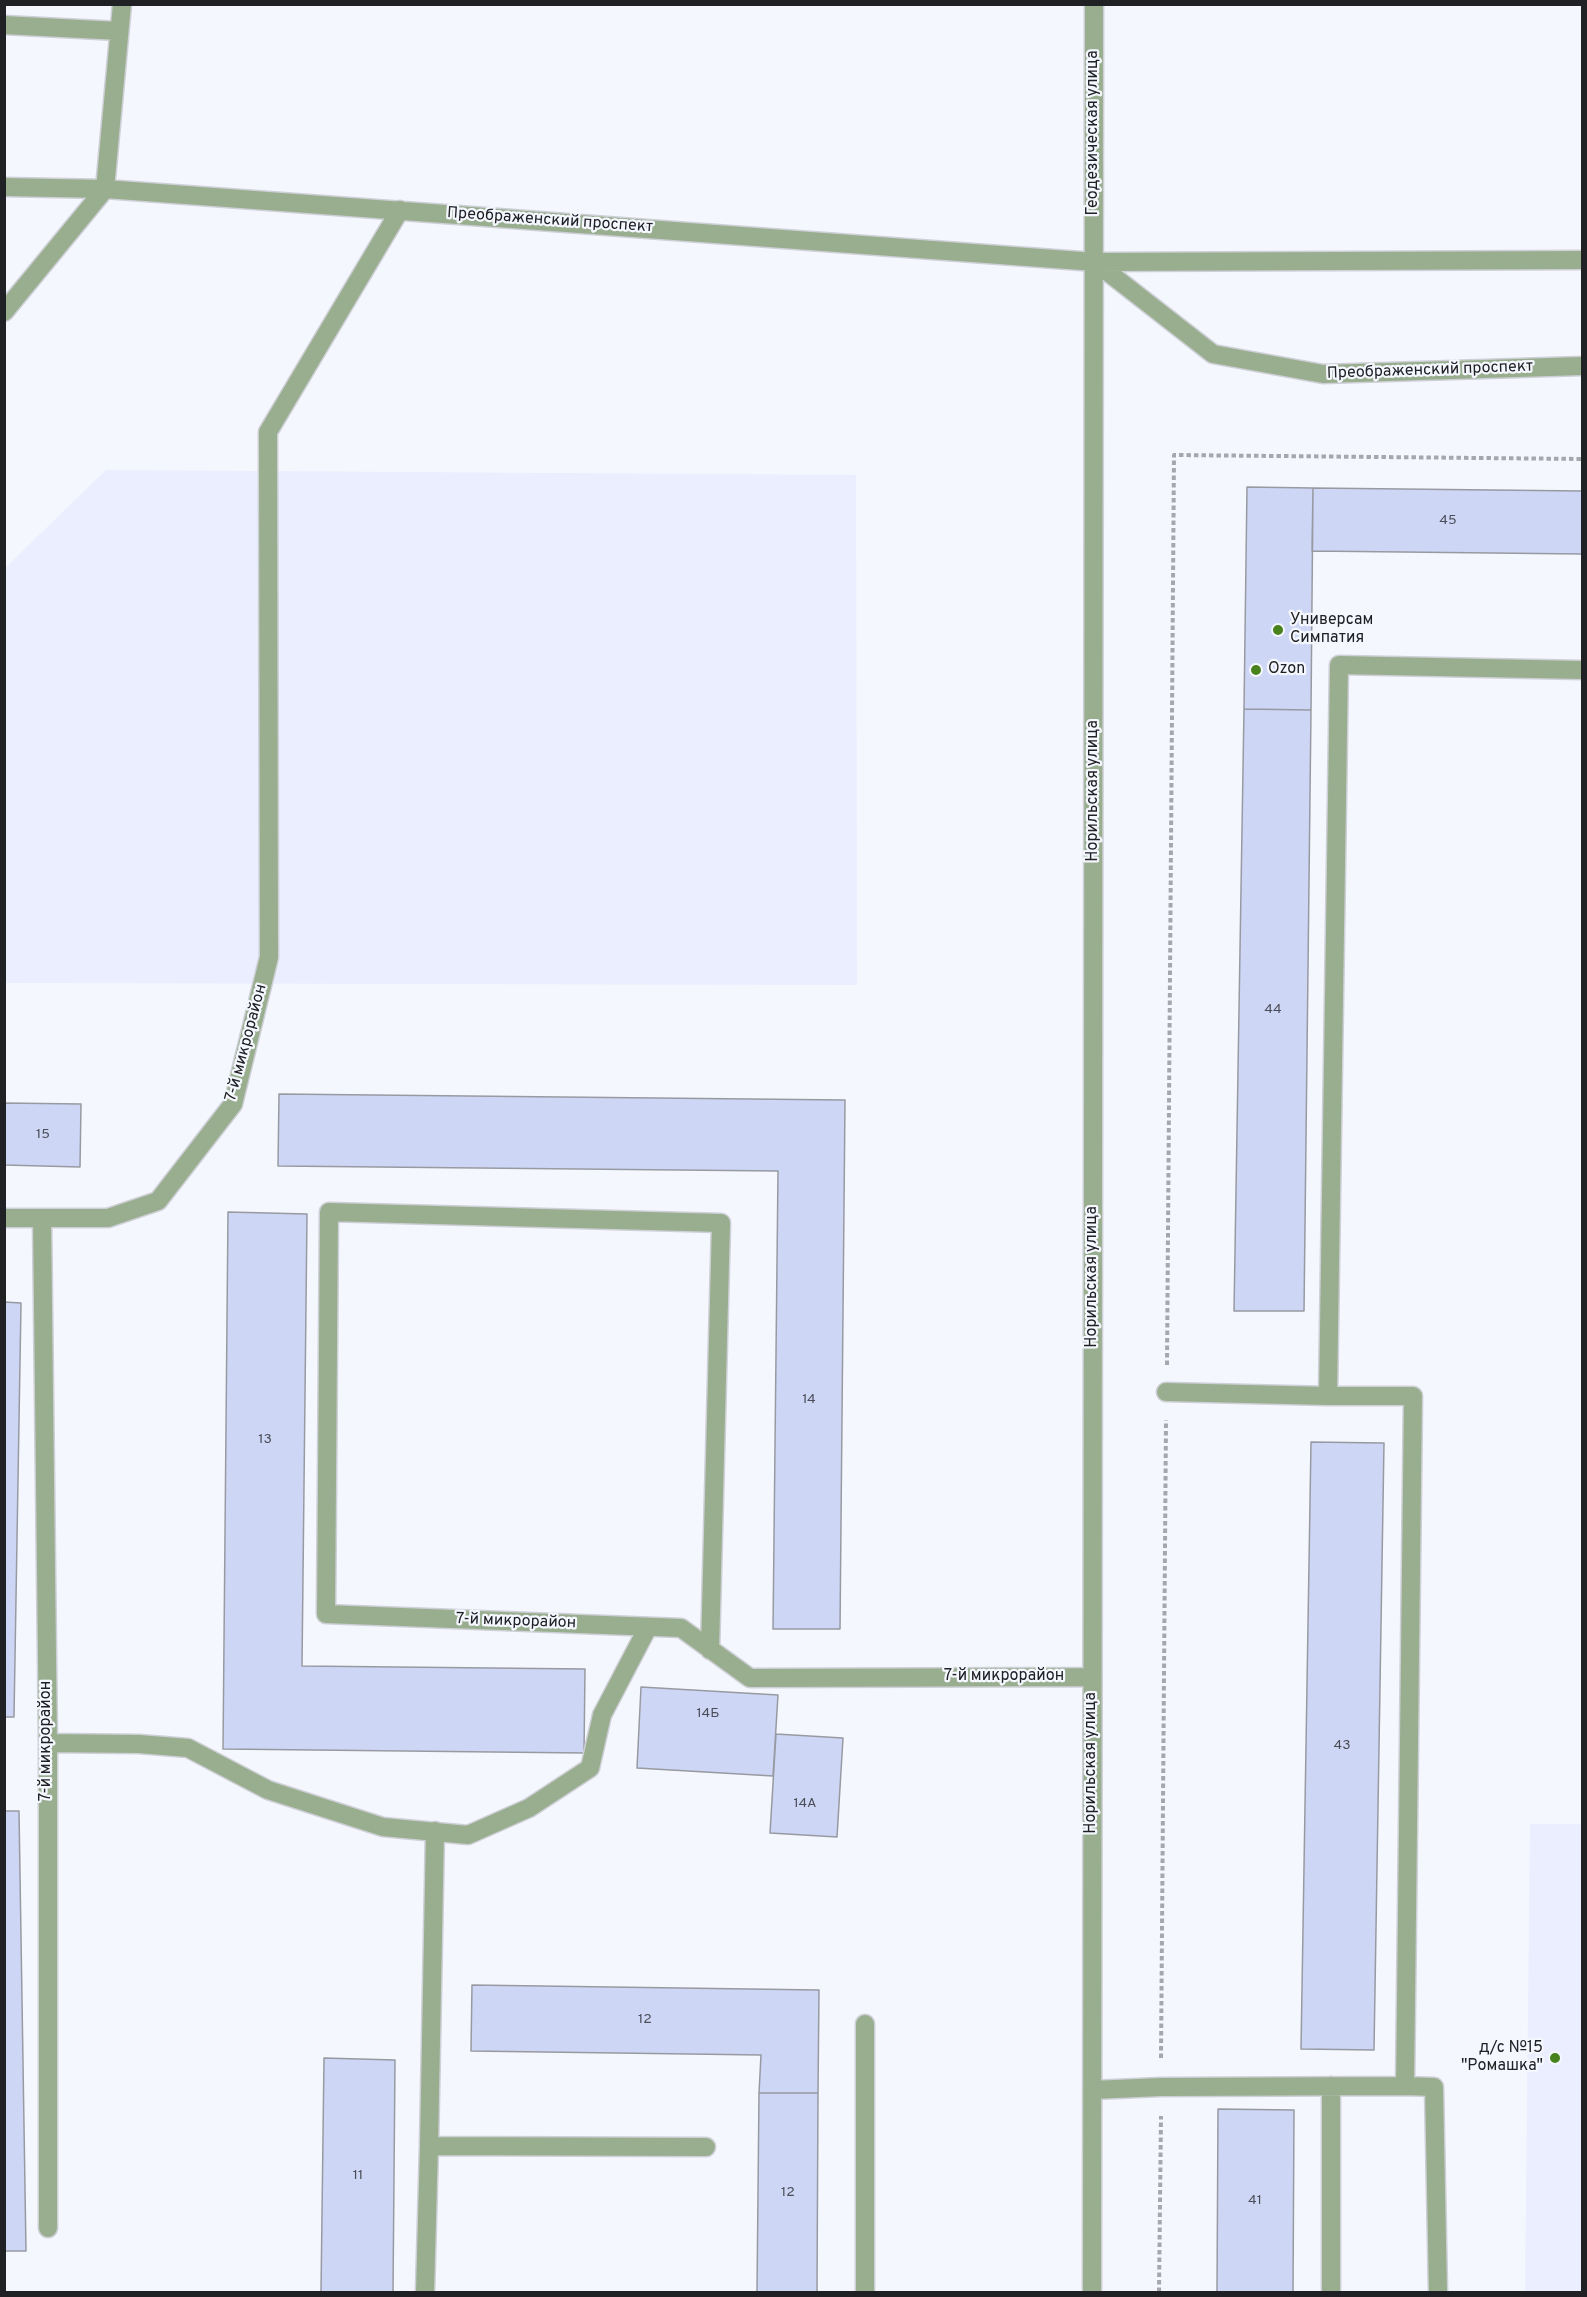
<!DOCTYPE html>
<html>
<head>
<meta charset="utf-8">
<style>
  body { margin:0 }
  #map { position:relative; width:1587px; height:2297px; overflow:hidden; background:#f5f7fe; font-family:Overpass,sans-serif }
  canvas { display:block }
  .frame { position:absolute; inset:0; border:6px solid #202124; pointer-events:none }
</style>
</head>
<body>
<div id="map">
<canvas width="1587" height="2297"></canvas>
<div class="frame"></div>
</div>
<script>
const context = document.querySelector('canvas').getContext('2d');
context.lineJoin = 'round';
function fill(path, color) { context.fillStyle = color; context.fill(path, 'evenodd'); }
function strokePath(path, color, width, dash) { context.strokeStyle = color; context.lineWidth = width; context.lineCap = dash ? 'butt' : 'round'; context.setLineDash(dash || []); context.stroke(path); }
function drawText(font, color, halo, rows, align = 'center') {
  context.font = font + ' Overpass,sans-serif'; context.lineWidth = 4.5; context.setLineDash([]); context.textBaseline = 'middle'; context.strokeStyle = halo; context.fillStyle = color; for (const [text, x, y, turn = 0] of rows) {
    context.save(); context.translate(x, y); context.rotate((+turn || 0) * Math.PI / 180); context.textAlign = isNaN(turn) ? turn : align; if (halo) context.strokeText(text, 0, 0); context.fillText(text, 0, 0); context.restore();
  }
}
fill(new Path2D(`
  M 106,470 L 856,475 L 857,985 L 5,983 L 5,568 Z
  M 1530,1824 L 1582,1824 L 1582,2292 L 1525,2292 Z`), '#eaeefe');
const building = new Path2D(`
  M 1247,487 L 1313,488 L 1311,710 L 1244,709 Z
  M 1313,488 L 1582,491 L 1582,554 L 1312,551 Z
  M 1244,709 L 1311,710 L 1304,1311 L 1234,1311 Z
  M 279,1094 L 845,1100 L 840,1629 L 773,1629 L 778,1171 L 278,1166 Z
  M 4,1103 L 81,1104 L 80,1167 L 4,1165 Z
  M 228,1212 L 307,1214 L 302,1666 L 585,1669 L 584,1753 L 223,1749 Z
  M 4,1302 L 21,1303 L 14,1717 L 4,1717 Z
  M 1311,1442 L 1384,1443 L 1374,2050 L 1301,2049 Z
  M 641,1687 L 778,1695 L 773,1776 L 637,1768 Z
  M 776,1734 L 843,1738 L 837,1837 L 770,1833 Z
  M 4,1811 L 19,1811 L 26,2251 L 4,2251 Z
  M 472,1985 L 819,1990 L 818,2093 L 759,2093 L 761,2055 L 471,2051 Z
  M 324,2058 L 395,2060 L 393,2292 L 321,2292 Z
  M 759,2093 L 818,2093 L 817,2292 L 757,2292 Z
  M 1218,2109 L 1294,2110 L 1293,2292 L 1217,2292 Z`);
fill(building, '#cdd6f5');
strokePath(building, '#989aa2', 1.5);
const minor = new Path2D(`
  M 4,25 L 119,31
  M 4,187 L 105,189 L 1095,262 L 1582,260
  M 1095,262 L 1213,354 L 1323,374 L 1582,366
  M 4,312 L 105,189 L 122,4
  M 4,1218 L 108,1218 L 158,1201 L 233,1104 L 269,957 L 268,432 L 400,210
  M 42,1218 L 48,1743 L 48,2228
  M 1166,1392 L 1328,1396 L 1339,665 L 1582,670
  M 710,1650 L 721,1223 L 329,1212 L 326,1614 L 681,1628 L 750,1678 L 1092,1677
  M 48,1743 L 139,1744 L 188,1748 L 268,1790 L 383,1827 L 468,1835 L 529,1808 L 590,1768 L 602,1715 L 648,1627
  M 1331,2086 L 1331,2292
  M 1405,2086 L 1434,2087 L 1438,2292
  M 1092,2090 L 1161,2087 L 1405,2086 L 1413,1396 L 1328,1396
  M 429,2146 L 435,1831
  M 425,2292 L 429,2146 L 706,2147
  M 865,2292 L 865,2024
  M 1092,2292 L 1094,4`);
strokePath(minor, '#cfd0d7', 21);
strokePath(new Path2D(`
  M 1167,1365 L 1174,455 L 1582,459
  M 1161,2058 L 1166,1420
  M 1159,2292 L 1161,2116`), '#a6a7ad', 4, [4.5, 3]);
strokePath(minor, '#99ae8f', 18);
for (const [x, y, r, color] of [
  [1278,630,6,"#48821c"],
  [1256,670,6,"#48821c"],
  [1555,2058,6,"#48821c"]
]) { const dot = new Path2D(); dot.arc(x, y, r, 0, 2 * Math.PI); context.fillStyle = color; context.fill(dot); strokePath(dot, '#f5f7fe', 2); }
drawText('14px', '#4b4e58', null, [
  ["45",1448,521],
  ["44",1273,1010],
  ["15",43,1135],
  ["14",809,1400],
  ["13",265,1440],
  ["14Б",708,1714],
  ["43",1342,1746],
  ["14А",805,1804],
  ["12",645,2020],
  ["11",358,2176],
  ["12",788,2193],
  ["41",1255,2201]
]);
drawText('16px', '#202124', '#f5f7fe', [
  ["Геодезическая улица",1094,133,-90],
  ["Преображенский проспект",550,221,4],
  ["Преображенский проспект",1430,371,-2],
  ["Норильская улица",1094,791,-90],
  ["7-й микрорайон",247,1043,-75],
  ["Норильская улица",1093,1277,-90],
  ["7-й микрорайон",516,1622,2],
  ["7-й микрорайон",1004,1677],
  ["7-й микрорайон",47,1741,-90],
  ["Норильская улица",1092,1763,-90]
]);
drawText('16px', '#202124', '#f5f7fe', [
  ["Универсам",1290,621],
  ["Симпатия",1290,639],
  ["Ozon",1268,670],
  ["д/с №15",1543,2049,"right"],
  ["\"Ромашка\"",1543,2067,"right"]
], 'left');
</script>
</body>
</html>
